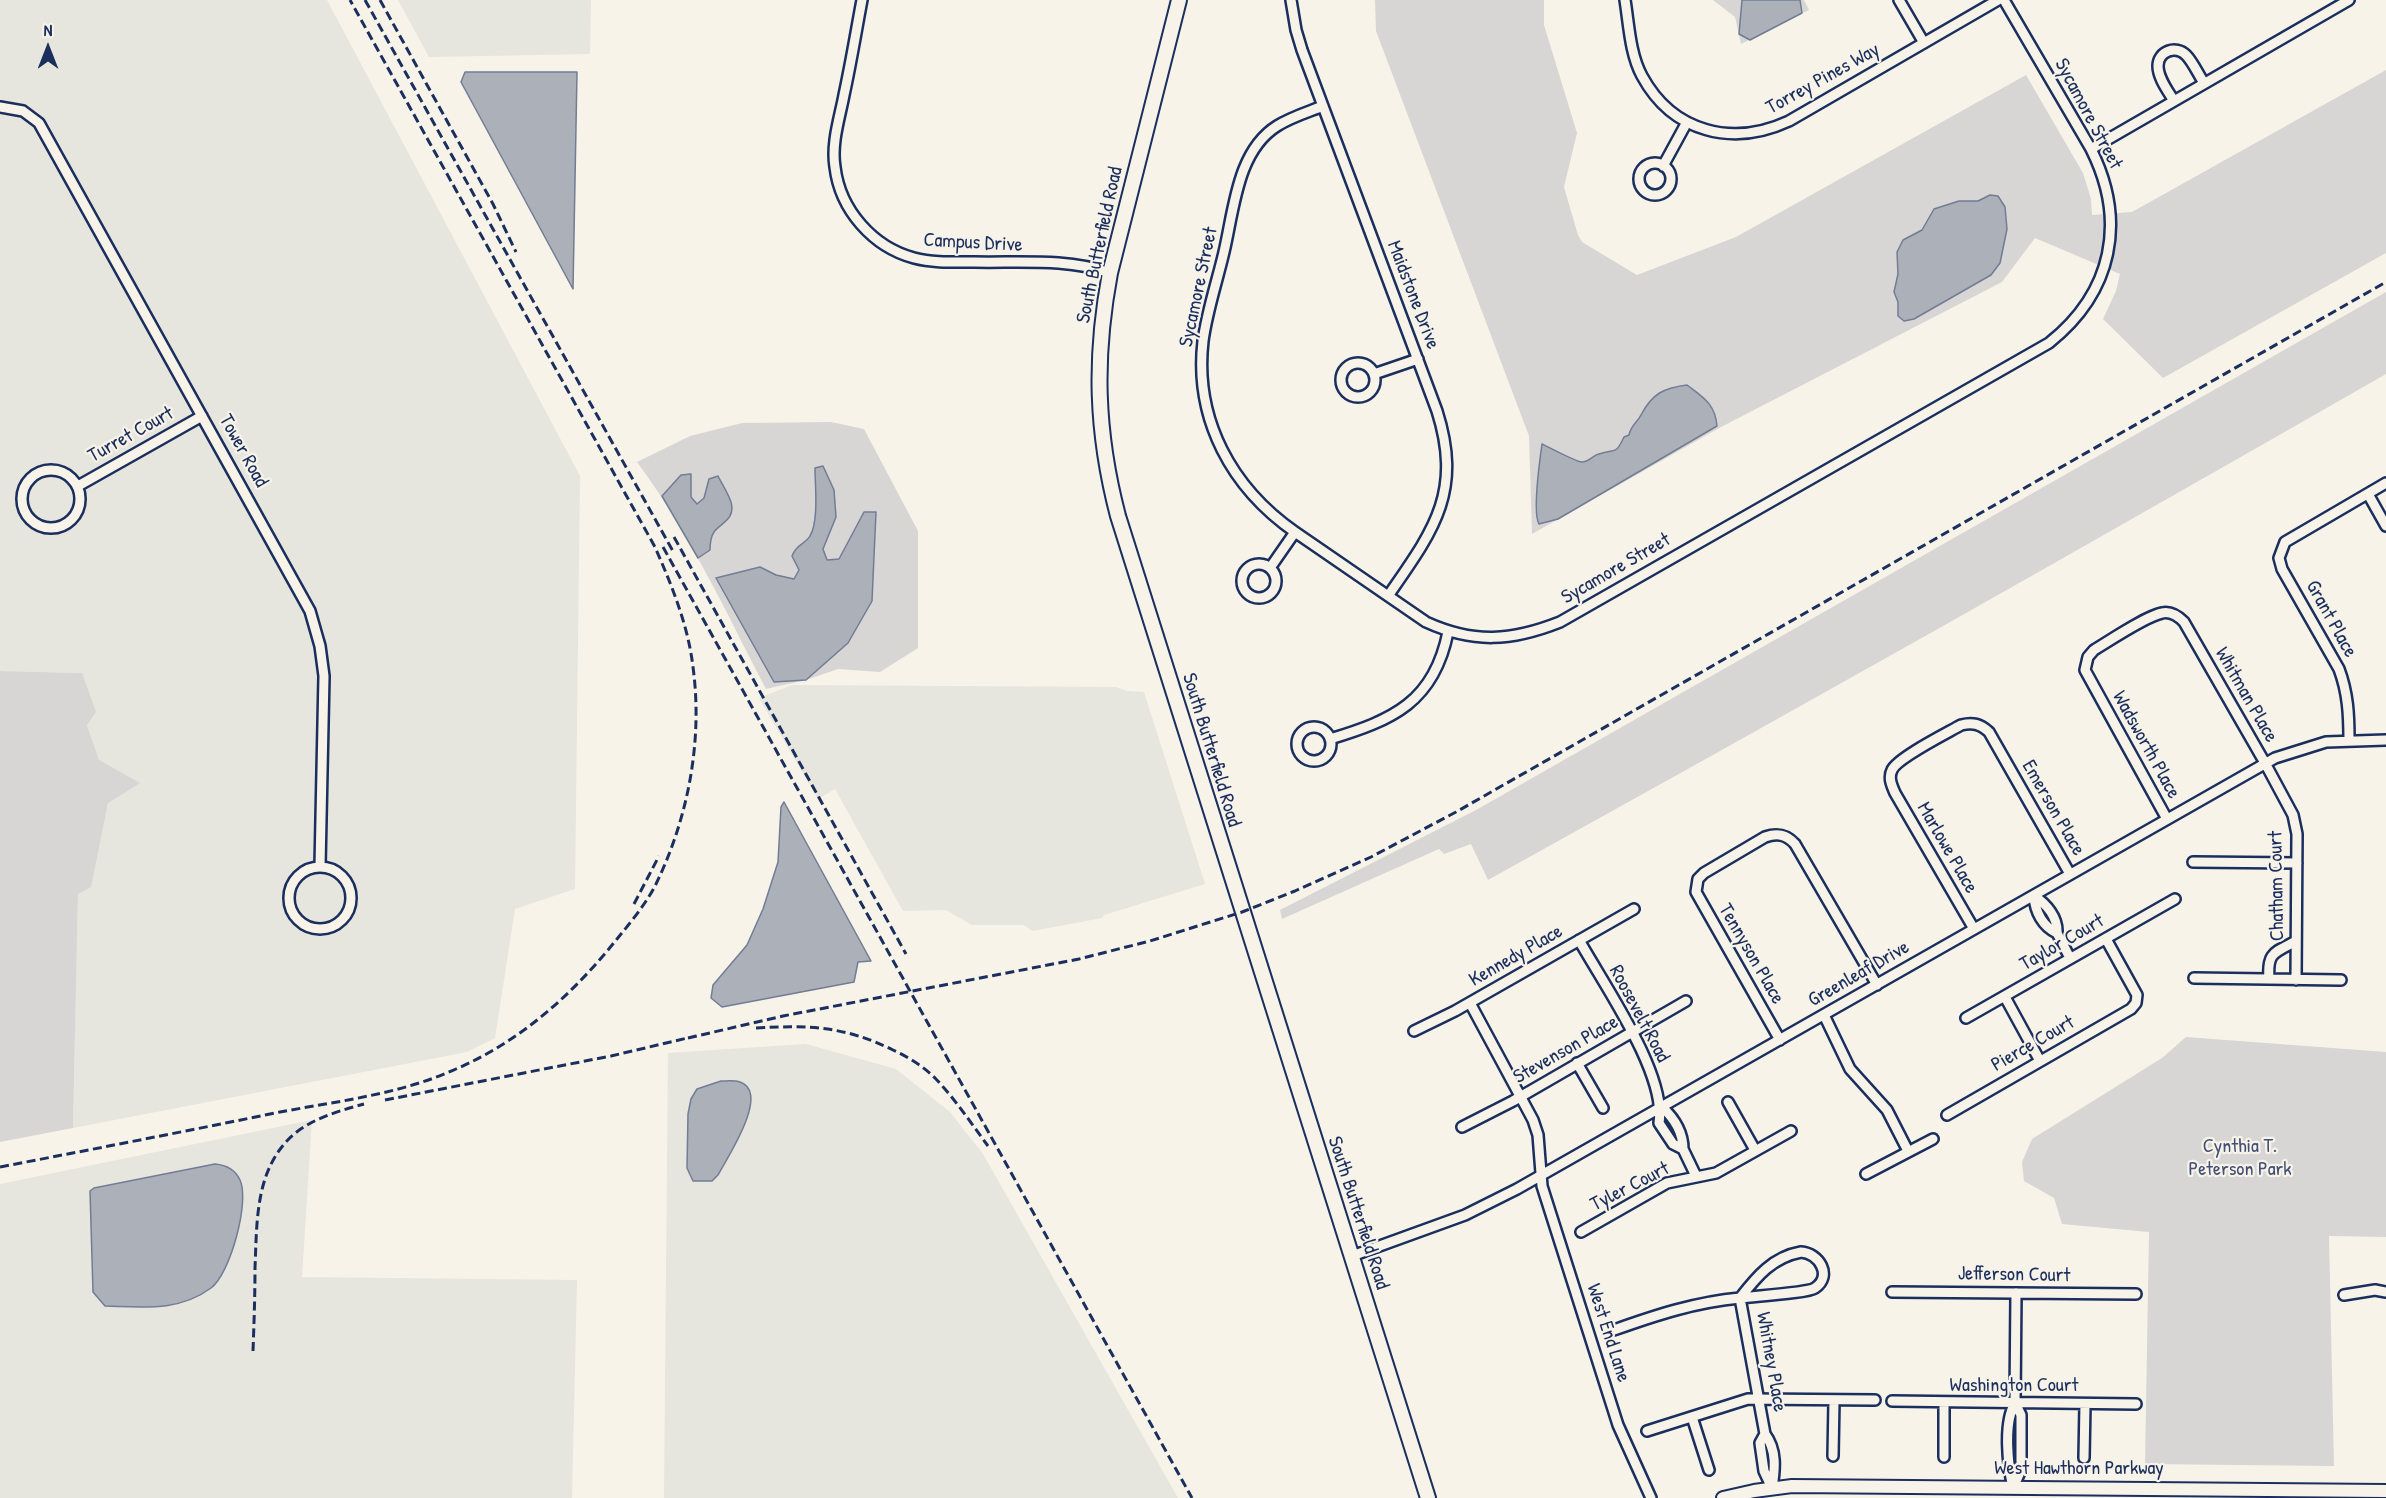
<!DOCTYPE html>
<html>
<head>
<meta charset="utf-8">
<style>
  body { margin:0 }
  #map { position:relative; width:2386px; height:1498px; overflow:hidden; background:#f7f3e8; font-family:"Patrick Hand",sans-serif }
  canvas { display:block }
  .north { position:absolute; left:18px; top:18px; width:60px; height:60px; -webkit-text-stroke:4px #f7f3e8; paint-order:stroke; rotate:0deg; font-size:16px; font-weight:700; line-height:24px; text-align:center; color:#1b2f5e }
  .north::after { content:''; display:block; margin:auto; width:21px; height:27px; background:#1b2f5e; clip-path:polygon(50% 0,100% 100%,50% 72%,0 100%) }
</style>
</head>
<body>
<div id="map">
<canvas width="2386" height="1498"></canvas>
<div class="north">N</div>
</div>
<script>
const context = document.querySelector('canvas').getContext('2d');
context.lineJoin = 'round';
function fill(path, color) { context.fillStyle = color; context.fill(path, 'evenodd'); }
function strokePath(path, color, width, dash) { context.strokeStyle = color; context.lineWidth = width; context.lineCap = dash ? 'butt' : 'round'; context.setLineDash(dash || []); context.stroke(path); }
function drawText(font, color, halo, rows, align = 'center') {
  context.font = font + ' "Patrick Hand",sans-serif'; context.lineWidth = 4.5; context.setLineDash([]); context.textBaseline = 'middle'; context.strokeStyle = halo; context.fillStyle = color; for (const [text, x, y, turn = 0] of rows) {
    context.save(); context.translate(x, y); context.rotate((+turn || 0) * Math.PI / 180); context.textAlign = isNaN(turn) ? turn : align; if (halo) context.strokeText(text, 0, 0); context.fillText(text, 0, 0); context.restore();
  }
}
fill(new Path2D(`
  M 0,0 L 327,0 L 580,476 L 575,889 L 515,909 L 495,1038 L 467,1052 L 73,1128 L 78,894 L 101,833 L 108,803 L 99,760 L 87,725 L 82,673 L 0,671 Z
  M 398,0 L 591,0 L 590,54 L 429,57 Z
  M 792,685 L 1116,687 L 1127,691 L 1144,692 L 1205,884 L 1104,915 L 1102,918 L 1032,931 L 1024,925 L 972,925 L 946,910 L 903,911 L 835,789 L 818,799 L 759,698 Z
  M 806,1044 L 896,1069 L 950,1112 L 983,1154 L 1178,1498 L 664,1498 L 668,1053 Z
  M 312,1120 L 302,1277 L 577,1280 L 572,1498 L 0,1498 L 0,1184 Z`), '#e6e5de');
fill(new Path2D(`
  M 1375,0 L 1544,0 L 1544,25 L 1577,133 L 1564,187 L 1578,235 L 1582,242 L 1637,275 L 1736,237 L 2026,75 L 2083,173 L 2091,199 L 2092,215 L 2132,212 L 2386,70 L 2386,253 L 2163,378 L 2103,319 L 2116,291 L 2120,274 L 2035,238 L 2002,282 L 1721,427 L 1532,534 L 1529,436 L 1376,31 Z
  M 1713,0 L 1804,0 L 1809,10 L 1741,44 L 1735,17 Z
  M 2386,292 L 2386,374 C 2088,545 1788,714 1488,880 L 1471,844 L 1444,854 L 1439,849 L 1282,919 L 1280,910 L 1476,810 Z
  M 831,422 L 864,429 L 918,531 L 918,648 L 880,672 L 838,669 L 806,680 L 766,689 C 726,612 689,532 637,462 L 690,436 L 742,423 Z
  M 0,671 L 82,673 L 96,712 L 87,725 L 99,760 L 140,783 L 108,803 L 91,887 L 78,894 L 73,1128 L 0,1142 Z
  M 2186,1037 L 2386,1052 L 2386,1237 L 2329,1236 L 2334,1466 L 2145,1464 L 2149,1232 L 2062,1224 L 2054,1198 L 2024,1181 L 2022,1162 L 2032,1139 L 2162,1058 Z`), '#d7d6d4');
const water = new Path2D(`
  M 1742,0 L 1800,0 L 1802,13 L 1750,40 L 1739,34 Z
  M 465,72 L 577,72 L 573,289 L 461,82 Z
  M 1990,195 L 1998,196 L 2005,207 L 2007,229 L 2000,263 L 1991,275 L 1914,319 L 1904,321 L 1898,316 L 1898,302 L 1894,292 L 1898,274 L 1897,252 L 1903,240 L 1922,230 L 1934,209 L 1959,201 L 1978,201 Z
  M 1687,385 C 1704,398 1715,404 1717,426 L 1558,519 L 1539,524 C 1532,512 1540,459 1542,444 C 1548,447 1579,463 1582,462 C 1589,462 1593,455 1599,454 C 1616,448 1615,456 1624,437 L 1629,435 C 1631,425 1637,423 1641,415 C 1652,394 1663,388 1687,385 Z
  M 823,466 L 834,490 L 836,517 L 823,549 L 827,560 L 839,559 L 864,512 L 876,512 L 872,601 L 848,643 L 806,680 L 774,682 L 716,578 L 760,567 L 776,575 L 794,579 L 799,570 L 792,556 C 797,543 805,545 810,536 C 819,521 815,485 815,468 Z
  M 691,474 L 691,497 L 697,504 L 704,498 L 709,479 L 718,476 C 722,484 728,493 731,502 C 736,520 720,523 714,532 C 710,538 710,544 710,550 L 698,558 L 662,496 L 681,475 Z
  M 784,802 L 871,961 L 858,962 L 854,982 L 722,1007 L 711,998 L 713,985 L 747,945 L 763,909 L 778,862 L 781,807 Z
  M 721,1081 C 727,1081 735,1080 740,1082 C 771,1092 727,1158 718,1175 L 712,1181 L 693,1181 L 687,1168 L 688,1114 L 691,1099 L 697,1089 Z
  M 215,1164 C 226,1165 235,1169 240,1180 C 250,1202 230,1274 211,1288 C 179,1312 142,1307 105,1306 L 93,1292 L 90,1191 L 94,1188 Z`);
fill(water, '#acb0b9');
strokePath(water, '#727c95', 1.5);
const minor = new Path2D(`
  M 862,0 C 856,32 851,63 844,95 C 840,117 831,143 835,167 C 840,210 873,247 914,258 C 933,263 954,262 974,262 C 1018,263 1067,258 1110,273
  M 1291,0 L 1296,30 L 1302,50 L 1437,411 C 1463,493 1433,531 1388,596
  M 1625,0 C 1629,25 1630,54 1642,76 C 1673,133 1733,147 1789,121 L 1998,0
  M 1899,0 L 1924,43
  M 2174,101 C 2168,91 2158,78 2158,66 C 2158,51 2176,45 2186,55 C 2193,62 2198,74 2204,83
  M 1323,106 C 1308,112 1291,117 1277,126 C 1237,151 1234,210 1224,252 C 1217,282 1207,311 1203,341 C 1194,420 1232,488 1295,532 L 1426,622 C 1474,644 1512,641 1560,622 L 2049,343 C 2113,292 2127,221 2091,149 L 2004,0
  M 0,107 L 23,111 L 39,123 L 310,611 L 320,646 L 324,676 L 320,866
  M 2091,149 L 2349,0
  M1639 179a16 16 0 1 1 32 0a16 16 0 1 1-32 0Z
  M 1663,166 L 1687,122
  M1341 380a17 17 0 1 1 34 0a17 17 0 1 1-34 0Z
  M 1374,374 L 1418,359
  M22 499a29 29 0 1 1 58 0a29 29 0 1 1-58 0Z
  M 78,486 L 202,416
  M 2368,494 L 2386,526
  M1242 581a17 17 0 1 1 34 0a17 17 0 1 1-34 0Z
  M 1270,568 L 1295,532
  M1297 744a17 17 0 1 1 34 0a17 17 0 1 1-34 0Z
  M 1330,739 C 1393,720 1434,702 1448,632
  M 2349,740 C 2349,715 2348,693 2339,669 L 2282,569 L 2279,558 L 2285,542 L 2386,483
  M 2167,819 L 2085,670 L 2088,657 L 2094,650 C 2109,641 2146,616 2162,613 C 2171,611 2178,616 2184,622 L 2265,763 L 2293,815 L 2297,834 L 2296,980
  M 2193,862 L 2297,863
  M289 898a31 31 0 1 1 62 0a31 31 0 1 1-62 0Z
  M 2034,896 C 2047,904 2058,918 2057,933 C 2043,927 2035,912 2034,896 Z
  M 1974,929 L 1895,793 C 1892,786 1888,778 1892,770 C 1897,758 1947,733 1961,725 C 1973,722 1980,724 1989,732 L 2070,874
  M 2057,933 L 2070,958
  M 1579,940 C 1604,985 1667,1074 1659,1123 L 1673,1144 L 1683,1149 L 1696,1176
  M 2194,978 L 2341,980
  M 2269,979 C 2267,952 2274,953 2296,941
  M 2005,997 L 2040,1061
  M 1470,1003 L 1533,1120 L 1538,1135 L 1542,1186 L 1618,1425 L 1651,1498
  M 1824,1015 L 1850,1069 L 1887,1110 L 1908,1151
  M 1966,1018 L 2175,899
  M 1414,1031 L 1455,1011 L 1634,909
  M 1780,1040 L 1696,892 L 1698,879 L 1704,873 L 1765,837 C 1777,833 1786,834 1795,844 L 1877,985
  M 1577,1063 L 1603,1108
  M 1728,1102 L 1755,1150
  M 1662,1107 C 1675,1119 1683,1132 1683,1149
  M 1947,1115 L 2131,1009 L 2136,1003 L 2137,995 L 2106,939
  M 1462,1127 L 1513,1101 L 1686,1001
  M 1866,1174 L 1933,1139
  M 1581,1232 L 1667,1183 L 1716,1173 L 1791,1131
  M 1801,1252 C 1819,1253 1833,1276 1815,1288 C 1808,1293 1754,1296 1740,1298 C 1757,1276 1773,1257 1801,1252 Z
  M 1352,1256 L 1465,1215 L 1517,1189 L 2275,758 L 2326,742 L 2386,740
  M 1892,1292 L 2136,1294
  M 2344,1295 L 2375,1290 L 2386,1292
  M 1614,1330 C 1656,1315 1696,1302 1740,1298 L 1765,1434 C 1777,1450 1775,1469 1772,1488 L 1764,1471 L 1760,1443 L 1765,1434
  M 1892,1401 L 2136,1404
  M 1944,1403 L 1944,1457
  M 1692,1417 L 1709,1470
  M 1647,1431 L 1748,1399 L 1875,1400
  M 1833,1456 L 1834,1400
  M 2084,1458 L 2085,1404
  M 2013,1488 L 2021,1470 L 2021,1415 L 2015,1403 L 2016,1293
  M 2013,1488 C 2008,1466 2003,1423 2015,1403`);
const tertiary = new Path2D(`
  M 1723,1498 L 1754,1491 L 1792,1486 L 2386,1491`);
const secondary = new Path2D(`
  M 1179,0 L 1110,273 C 1094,358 1096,432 1118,516 L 1428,1498`);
strokePath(minor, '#1b2f5e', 14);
strokePath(tertiary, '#1b2f5e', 16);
strokePath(secondary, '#1b2f5e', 18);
strokePath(minor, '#f7f3e8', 9);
strokePath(tertiary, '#f7f3e8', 12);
strokePath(secondary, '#f7f3e8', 14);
strokePath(new Path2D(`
  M 365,0 L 674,553
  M 380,0 L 493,204 L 516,252
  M 674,537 L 906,954
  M 663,547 L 1192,1498
  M 634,904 L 659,856
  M 756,1028 C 809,1025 844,1026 893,1050 C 908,1057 923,1066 935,1078 C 955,1099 971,1123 988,1146
  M 688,1038 L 783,1016 L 1079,959 L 1150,941 L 1242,912 L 1295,891 L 1371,857 L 1456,812 L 2386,282
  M 385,1100 L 611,1056 L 696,1036
  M 0,1167 C 94,1149 187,1131 280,1112 C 339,1101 401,1094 456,1069 C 521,1041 573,994 617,939 C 630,923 645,905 655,886 C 688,819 703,741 693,667 C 688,625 672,586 655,547 L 350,0
  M 253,1351 C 254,1323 255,1296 255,1268 C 257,1221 255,1169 293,1135 C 313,1118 339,1111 364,1104`), '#1b2f5e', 3, [9, 4.5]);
drawText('20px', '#1b2f5e', '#f7f3e8', [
  ["Torrey Pines Way",1823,79,-29],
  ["Sycamore Street",2088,114,62],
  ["Campus Drive",973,243,3],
  ["South Butterfield Road",1100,245,-78],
  ["Sycamore Street",1199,287,-78],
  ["Maidstone Drive",1413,295,69],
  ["Turret Court",131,435,-29],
  ["Tower Road",243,451,61],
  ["Sycamore Street",1616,569,-30],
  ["Grant Place",2331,619,61],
  ["Whitman Place",2246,695,60],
  ["Wadsworth Place",2146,745,61],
  ["South Butterfield Road",1211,750,73],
  ["Emerson Place",2053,808,60],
  ["Marlowe Place",1947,848,60],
  ["Chatham Court",2277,886,-91],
  ["Taylor Court",2062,943,-30],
  ["Tennyson Place",1751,954,60],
  ["Kennedy Place",1516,956,-30],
  ["Greenleaf Drive",1859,974,-30],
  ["Roosevelt Road",1639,1014,62],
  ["Pierce Court",2033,1044,-30],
  ["Stevenson Place",1566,1050,-30],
  ["Tyler Court",1630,1187,-27],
  ["South Butterfield Road",1358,1213,72],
  ["Jefferson Court",2014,1275,1],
  ["West End Lane",1608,1333,72],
  ["Whitney Place",1771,1362,80],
  ["Washington Court",2014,1386],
  ["West Hawthorn Parkway",2079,1469]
]);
drawText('20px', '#415076', '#f7f3e8', [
  ["Cynthia T.",2240,1147],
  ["Peterson Park",2240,1170]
]);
</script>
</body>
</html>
